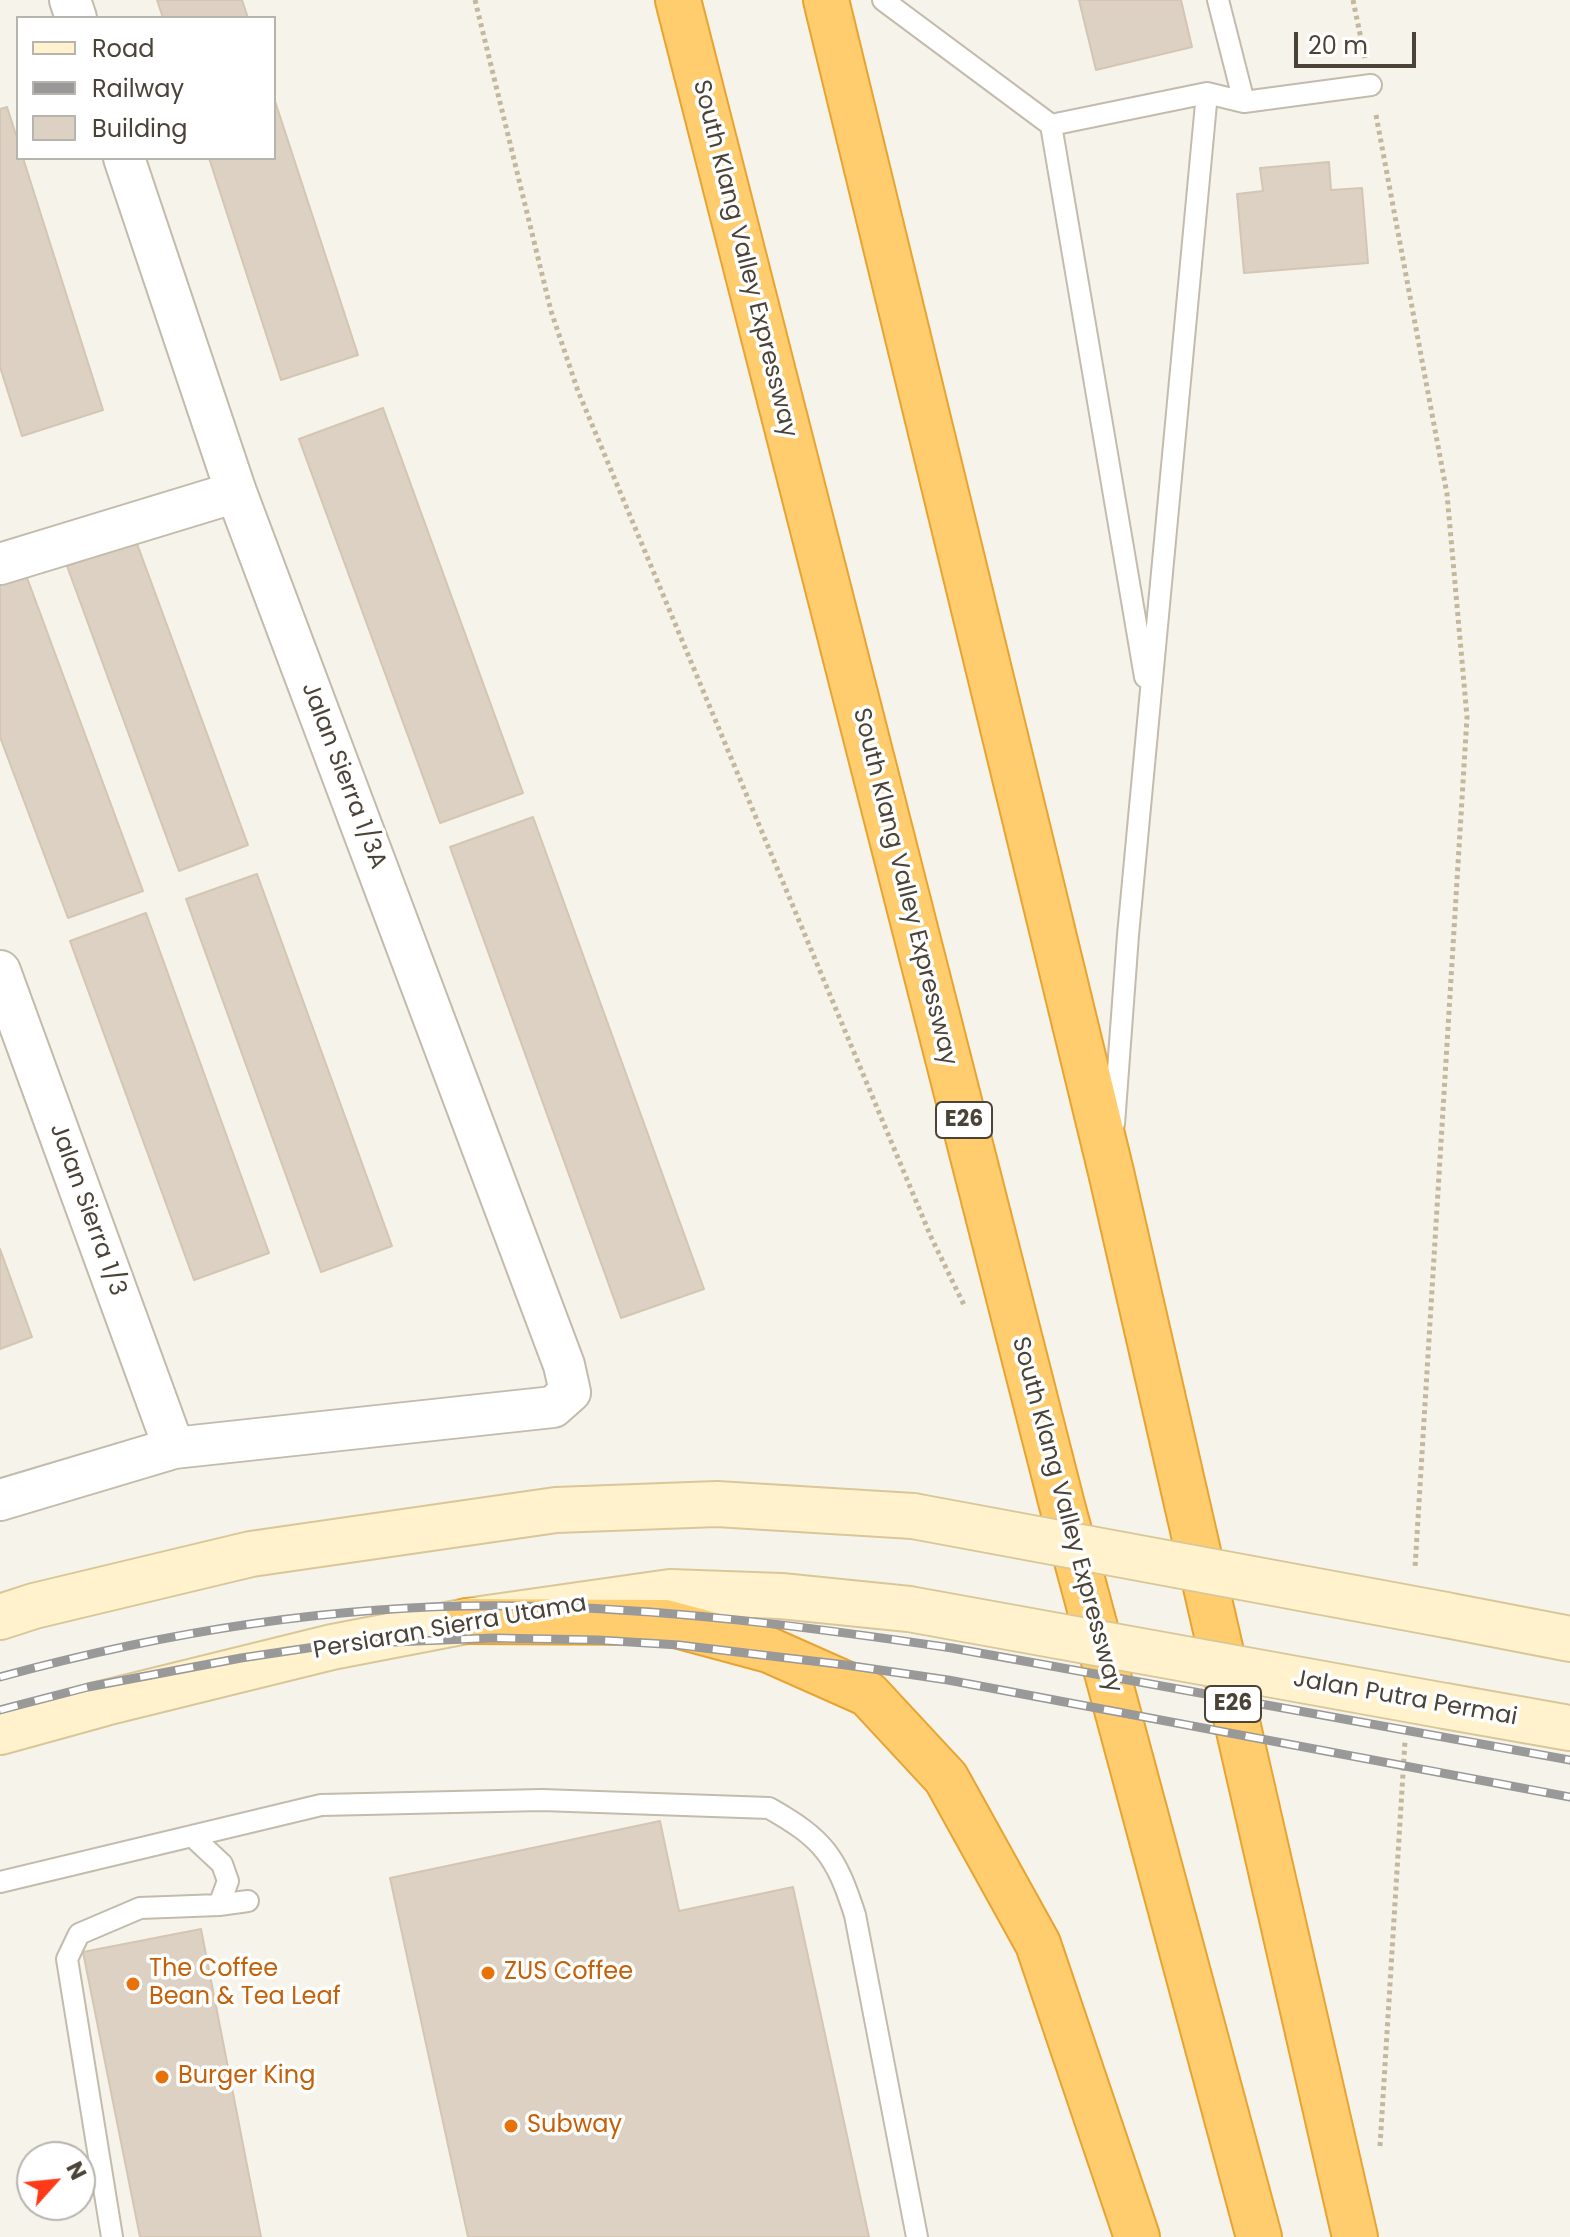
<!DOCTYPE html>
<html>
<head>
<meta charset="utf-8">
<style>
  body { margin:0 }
  #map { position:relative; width:1570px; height:2237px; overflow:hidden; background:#f6f3eb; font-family:Poppins,sans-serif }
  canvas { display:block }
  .legend { position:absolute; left:16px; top:16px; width:260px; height:144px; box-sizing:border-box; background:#fff; border:2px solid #b7b4af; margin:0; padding:10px 14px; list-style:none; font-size:24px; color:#4b4338 }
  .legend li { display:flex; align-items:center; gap:16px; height:40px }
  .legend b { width:40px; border:2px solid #b7b4af }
  .north { position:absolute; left:16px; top:2141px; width:80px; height:80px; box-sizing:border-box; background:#fff; border:2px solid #b7b4af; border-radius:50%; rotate:63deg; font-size:22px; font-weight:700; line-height:32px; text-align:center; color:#4b4338 }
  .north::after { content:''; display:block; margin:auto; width:28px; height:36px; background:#ff3a19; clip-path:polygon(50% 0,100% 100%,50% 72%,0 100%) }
  .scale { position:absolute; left:1294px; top:32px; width:122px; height:36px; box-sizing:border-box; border:4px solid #4b4338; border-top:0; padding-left:10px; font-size:24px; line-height:28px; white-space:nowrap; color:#4b4338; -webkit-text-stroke:6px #fff; paint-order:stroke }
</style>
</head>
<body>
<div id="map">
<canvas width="1570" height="2237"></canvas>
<ul class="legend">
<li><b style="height:10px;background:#fff2cc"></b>Road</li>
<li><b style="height:10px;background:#999"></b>Railway</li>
<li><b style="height:22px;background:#dcd1c2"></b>Building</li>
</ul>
<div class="north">N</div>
<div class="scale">20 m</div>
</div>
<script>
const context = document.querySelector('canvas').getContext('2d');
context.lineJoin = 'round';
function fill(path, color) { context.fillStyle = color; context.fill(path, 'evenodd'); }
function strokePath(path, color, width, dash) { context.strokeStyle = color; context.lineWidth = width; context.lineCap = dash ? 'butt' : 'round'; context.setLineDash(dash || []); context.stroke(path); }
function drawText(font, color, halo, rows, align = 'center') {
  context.font = font + ' Poppins,sans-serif'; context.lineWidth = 7; context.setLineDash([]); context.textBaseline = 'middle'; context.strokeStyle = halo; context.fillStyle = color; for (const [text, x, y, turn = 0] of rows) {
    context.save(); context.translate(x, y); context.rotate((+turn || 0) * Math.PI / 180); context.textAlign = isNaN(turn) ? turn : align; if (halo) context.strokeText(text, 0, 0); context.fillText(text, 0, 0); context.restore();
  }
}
const building = new Path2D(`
  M 157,0 L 242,0 L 248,18 L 163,18 Z
  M 1079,0 L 1181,0 L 1192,47 L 1096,70 Z
  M 274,98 L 358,355 L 281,380 L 209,158 L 274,158 Z
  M 7,107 L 18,141 L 18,158 L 23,158 L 103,410 L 22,436 L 0,367 L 0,109 Z
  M 1329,162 L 1331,190 L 1362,188 L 1368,263 L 1244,273 L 1237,194 L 1263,191 L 1260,168 Z
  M 383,408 L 523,793 L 440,823 L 299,439 Z
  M 136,541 L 248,845 L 179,871 L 67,566 Z
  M 26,575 L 143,891 L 68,918 L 0,737 L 0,585 Z
  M 533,817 L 704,1289 L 621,1318 L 450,847 Z
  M 257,874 L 392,1246 L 321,1272 L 186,899 Z
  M 146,913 L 269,1253 L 194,1280 L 70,941 Z
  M 0,1249 L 32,1337 L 0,1349 Z
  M 660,1821 L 679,1911 L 793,1887 L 869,2237 L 468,2237 L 390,1878 Z
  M 201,1929 L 261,2237 L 140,2237 L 83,1952 Z`);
fill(building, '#dcd1c2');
strokePath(building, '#d4c6b2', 2);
const service = new Path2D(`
  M 883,0 L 1051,125 L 1207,93 L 1244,102 L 1218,0
  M 1244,102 L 1371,85
  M 1051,125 L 1145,677
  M 1114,1124 L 1128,935 L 1207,93
  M 192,1836 L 222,1864 L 228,1881 L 219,1905
  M 0,1882 L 321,1805 L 542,1800 L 769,1808 C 824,1839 836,1856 855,1915 L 917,2237
  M 112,2237 L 67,1959 L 79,1934 L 140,1908 L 219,1905 L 248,1901`);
const minor = new Path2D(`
  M 70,0 L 76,18
  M 0,564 L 236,492
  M 0,971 L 174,1448
  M 0,1500 L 174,1448 L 553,1407 L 570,1392 L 564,1365 L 236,492 L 124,158`);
const secondary = new Path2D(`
  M 1446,1615 L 1570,1639
  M 0,1617 L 34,1606 L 251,1554 L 556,1510 L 717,1504 L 913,1516
  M 1445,1706 L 1570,1728
  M 0,1732 L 105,1703 L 332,1647 L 467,1621 L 670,1592 L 781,1596 L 909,1609`);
const motorway = new Path2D(`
  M 678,0 L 1062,1505 L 1259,2237
  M 826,0 L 1111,1172 L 1355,2237
  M 467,1621 L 665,1622 L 769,1650 L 868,1694 L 946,1778 L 1038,1944 L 1137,2237`);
strokePath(service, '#c3bbac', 24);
strokePath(minor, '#c3bbac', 44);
strokePath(secondary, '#d9c798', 48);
strokePath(motorway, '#e8a432', 48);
strokePath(new Path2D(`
  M 475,0 L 551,311 L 578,391 L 931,1237 L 965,1307
  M 1353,0 L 1365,58
  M 1376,115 L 1447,494 L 1467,717 L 1415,1568
  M 1380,2146 L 1405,1741`), '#c5b79c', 5, [4, 4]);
strokePath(service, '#fff', 20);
strokePath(minor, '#fff', 40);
strokePath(secondary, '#fff2cc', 44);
strokePath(motorway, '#ffcd6d', 44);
const rail = new Path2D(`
  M 0,1677 C 168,1631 344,1603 519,1606 C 664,1608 809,1627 952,1648 L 1570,1760
  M 0,1710 L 88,1687 L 241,1658 L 328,1645 L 417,1641 L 494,1638 L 598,1640 L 679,1645 L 846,1665 L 948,1680 L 1570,1797`);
strokePath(rail, '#999', 9);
strokePath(rail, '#fff', 6, [18]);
const secondaryBridge = new Path2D(`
  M 913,1516 L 1446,1615
  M 909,1609 L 1445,1706`);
strokePath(secondaryBridge, '#d9c798', 48, []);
strokePath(secondaryBridge, '#fff2cc', 44);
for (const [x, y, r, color] of [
  [488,1973,8,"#e8710a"],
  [133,1984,8,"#e8710a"],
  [162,2077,8,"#e8710a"],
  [511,2126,8,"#e8710a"]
]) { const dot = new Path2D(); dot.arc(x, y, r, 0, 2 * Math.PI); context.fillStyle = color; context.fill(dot); strokePath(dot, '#fff', 3); }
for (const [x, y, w] of [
  [964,1120,56],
  [1233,1704,56]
]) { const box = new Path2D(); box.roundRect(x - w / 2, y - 18, w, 36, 6); context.fillStyle = '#fff'; context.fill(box); strokePath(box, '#4b4338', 2); }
drawText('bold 22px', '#4b4338', null, [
  ["E26",964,1120],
  ["E26",1233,1704]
]);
drawText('24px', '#4b4338', '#fff', [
  ["South Klang Valley Expressway",744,259,76],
  ["Jalan Sierra 1/3A",343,776,69],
  ["South Klang Valley Expressway",904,887,76],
  ["Jalan Sierra 1/3",87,1210,70],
  ["South Klang Valley Expressway",1066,1515,75],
  ["Persiaran Sierra Utama",450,1628,-10],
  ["Jalan Putra Permai",1405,1699,10]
]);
drawText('24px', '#c56008', '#fff', [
  ["The Coffee",149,1970],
  ["Bean & Tea Leaf",149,1998],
  ["ZUS Coffee",504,1973],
  ["Burger King",178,2077],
  ["Subway",527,2126]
], 'left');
</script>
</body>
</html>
